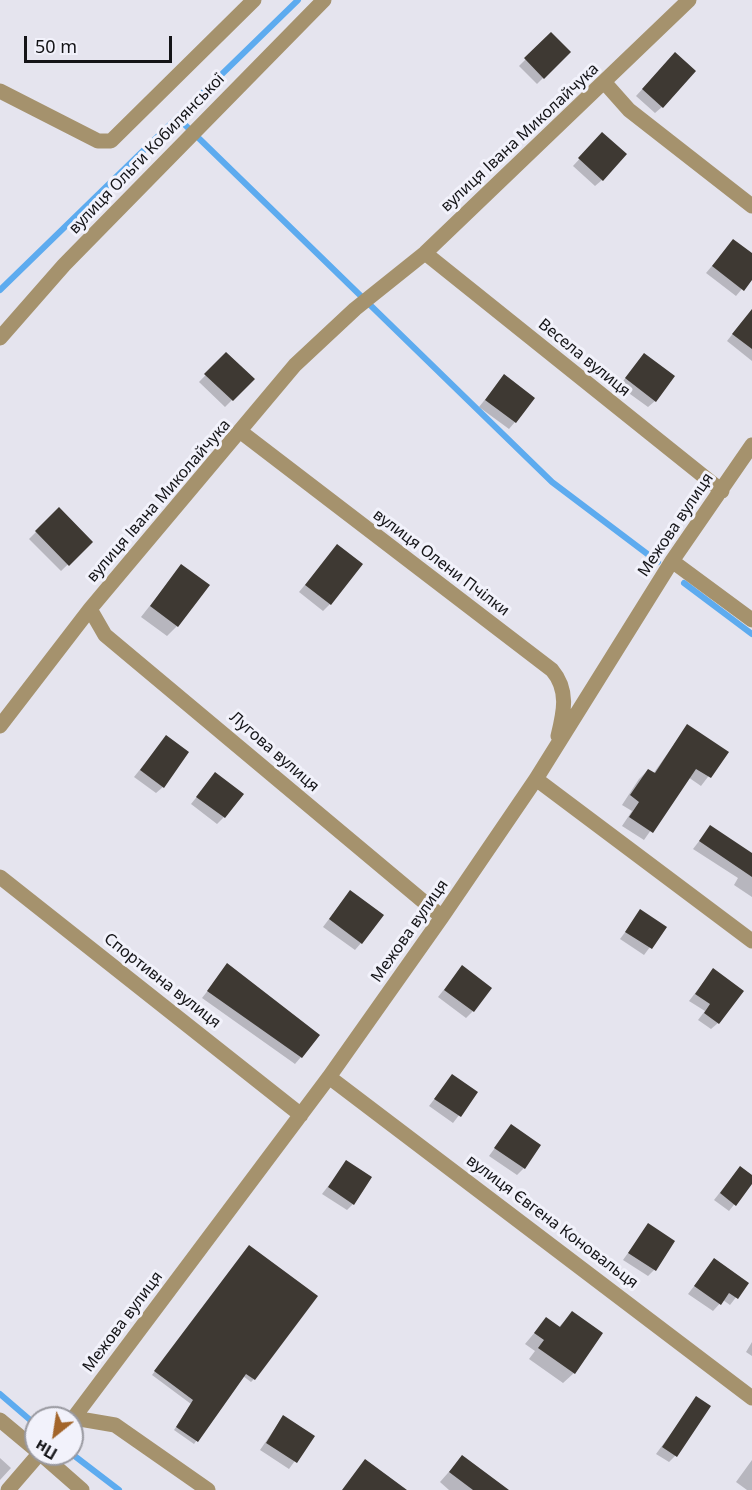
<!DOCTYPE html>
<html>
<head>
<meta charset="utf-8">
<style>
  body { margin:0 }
  #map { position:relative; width:752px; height:1490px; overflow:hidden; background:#e5e4ee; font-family:"Noto Sans",sans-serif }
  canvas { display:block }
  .north { position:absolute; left:24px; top:1406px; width:60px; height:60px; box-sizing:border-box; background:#f2f2fb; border:2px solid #9999a0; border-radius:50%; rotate:210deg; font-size:16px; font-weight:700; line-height:24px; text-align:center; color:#141417 }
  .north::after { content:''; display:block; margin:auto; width:21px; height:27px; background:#a3652a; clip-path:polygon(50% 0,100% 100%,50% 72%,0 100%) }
  .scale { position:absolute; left:24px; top:36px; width:148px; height:27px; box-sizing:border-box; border:3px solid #141417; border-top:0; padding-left:8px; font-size:18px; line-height:21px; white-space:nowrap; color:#141417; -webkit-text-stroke:4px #f2f2fb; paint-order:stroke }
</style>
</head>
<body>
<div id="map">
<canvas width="752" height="1490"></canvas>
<div class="north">Пн</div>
<div class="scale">50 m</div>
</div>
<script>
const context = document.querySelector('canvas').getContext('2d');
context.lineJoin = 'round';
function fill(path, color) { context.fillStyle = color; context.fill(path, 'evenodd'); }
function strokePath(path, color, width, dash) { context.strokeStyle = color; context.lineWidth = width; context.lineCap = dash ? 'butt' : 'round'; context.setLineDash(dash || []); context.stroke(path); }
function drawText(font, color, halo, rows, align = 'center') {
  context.font = font + ' "Noto Sans",sans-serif'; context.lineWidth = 6; context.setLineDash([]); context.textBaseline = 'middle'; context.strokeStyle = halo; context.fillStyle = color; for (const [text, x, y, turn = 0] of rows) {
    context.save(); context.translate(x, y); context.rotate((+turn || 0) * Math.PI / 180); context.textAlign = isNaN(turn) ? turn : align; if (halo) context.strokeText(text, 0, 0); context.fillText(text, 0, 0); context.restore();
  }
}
fill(new Path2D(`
  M 551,34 L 569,52 L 537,84 L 519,66 Z
  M 668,61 L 662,107 L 655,113 L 636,96 Z
  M 596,141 L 602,180 L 595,186 L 573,166 Z
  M 733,241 L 752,255 L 752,277 L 736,296 L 706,273 Z
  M 752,318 L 752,361 L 727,341 L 742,322 Z
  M 226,354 L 253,379 L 225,407 L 199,382 Z
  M 644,355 L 655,401 L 648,407 L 619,386 Z
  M 504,376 L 515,422 L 509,429 L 479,407 Z
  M 59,509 L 91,542 L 61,571 L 29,539 Z
  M 337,546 L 330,604 L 323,611 L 299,592 Z
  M 181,566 L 177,626 L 167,636 L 141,617 Z
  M 687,726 L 727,752 L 701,786 L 688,777 L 644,840 L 622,826 L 632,811 L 622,805 L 639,779 L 648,770 L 653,774 Z
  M 166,737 L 163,787 L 156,793 L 134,777 Z
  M 215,774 L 224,817 L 217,824 L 191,804 Z
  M 710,827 L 752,855 L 752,897 L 734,885 L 738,878 L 693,849 Z
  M 344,899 L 361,943 L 355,950 L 323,927 Z
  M 641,911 L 665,927 L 644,955 L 620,939 Z
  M 228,965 L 301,1057 L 295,1064 L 202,998 Z
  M 462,967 L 473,1011 L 466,1018 L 438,997 Z
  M 713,970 L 718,1023 L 711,1029 L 698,1020 L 705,1011 L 689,1001 Z
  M 452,1076 L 476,1093 L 453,1123 L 429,1106 Z
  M 511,1126 L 524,1168 L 517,1175 L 489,1156 Z
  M 347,1162 L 353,1204 L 347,1210 L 322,1194 Z
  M 740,1167 L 752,1176 L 752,1182 L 729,1211 L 714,1200 Z
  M 648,1225 L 654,1270 L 648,1276 L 623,1260 Z
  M 246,1250 L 316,1297 L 254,1379 L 251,1382 L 243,1376 L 194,1444 L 174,1430 L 191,1404 L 152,1375 Z
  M 715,1259 L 747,1283 L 730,1305 L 723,1300 L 713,1311 L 688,1294 Z
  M 572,1313 L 574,1373 L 563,1383 L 529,1359 L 535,1351 L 525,1344 L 546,1319 L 558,1328 Z
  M 752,1342 L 752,1356 L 746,1352 Z
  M 697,1398 L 675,1456 L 669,1462 L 656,1454 Z
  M 283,1417 L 313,1436 L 289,1469 L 260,1450 Z
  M 462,1457 L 496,1490 L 449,1490 L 440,1482 Z
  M 0,1458 L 11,1468 L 0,1480 Z
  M 752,1460 L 752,1490 L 747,1490 L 736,1482 Z`), '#0003');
strokePath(new Path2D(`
  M 178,118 L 552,482 L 658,562
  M 0,290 L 298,0
  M 684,583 L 752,634
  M 0,1394 L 36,1425
  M 72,1454 L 119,1490`), '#5dabef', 6);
fill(new Path2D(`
  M 551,32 L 571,52 L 544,79 L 524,58 Z
  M 675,52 L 696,71 L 663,108 L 642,89 Z
  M 602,132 L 627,154 L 603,181 L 578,158 Z
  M 733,239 L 752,253 L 752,280 L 744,291 L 712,266 Z
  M 752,309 L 752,349 L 732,334 Z
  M 226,352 L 255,379 L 233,401 L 204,374 Z
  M 644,353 L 675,376 L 656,402 L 625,378 Z
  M 504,374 L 535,398 L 516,423 L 485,400 Z
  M 59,507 L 93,542 L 69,566 L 35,531 Z
  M 337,544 L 363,564 L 331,605 L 305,585 Z
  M 181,564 L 210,585 L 178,627 L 150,606 Z
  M 687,724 L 729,752 L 711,778 L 696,769 L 653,833 L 629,817 L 639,802 L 630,795 L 648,769 L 655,773 Z
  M 166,735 L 189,752 L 164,788 L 140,770 Z
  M 215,772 L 244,794 L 225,818 L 196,797 Z
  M 710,825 L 752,853 L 752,877 L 699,841 Z
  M 350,890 L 384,915 L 362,944 L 329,919 Z
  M 640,909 L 667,927 L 652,949 L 625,932 Z
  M 227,963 L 320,1035 L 302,1058 L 207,991 Z
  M 462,965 L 492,988 L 474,1012 L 444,990 Z
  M 713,968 L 744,991 L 719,1024 L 704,1013 L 710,1004 L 695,994 Z
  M 452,1074 L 478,1092 L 461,1117 L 434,1099 Z
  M 511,1124 L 541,1145 L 525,1169 L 494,1148 Z
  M 346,1160 L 372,1177 L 354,1205 L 328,1187 Z
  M 740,1166 L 752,1175 L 752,1184 L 736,1206 L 720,1193 Z
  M 648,1223 L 675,1241 L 656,1271 L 628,1253 Z
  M 249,1245 L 318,1296 L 255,1380 L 246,1374 L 198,1442 L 176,1427 L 193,1400 L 154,1371 Z
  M 714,1258 L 749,1283 L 738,1299 L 729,1293 L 721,1305 L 694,1286 Z
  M 572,1311 L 603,1333 L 575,1374 L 538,1348 L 544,1340 L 534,1333 L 546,1317 L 560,1327 Z
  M 696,1396 L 711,1406 L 677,1457 L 662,1447 Z
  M 283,1415 L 315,1436 L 297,1463 L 266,1443 Z
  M 462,1455 L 509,1490 L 473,1490 L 449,1472 Z
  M 365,1459 L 407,1490 L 342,1490 Z`), '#3e3933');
strokePath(new Path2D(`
  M 605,83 L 629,110 L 752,206
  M 0,91 L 98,141 L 111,141 L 254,0
  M 425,253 L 722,491
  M 0,338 L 64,265 L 324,0
  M 241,432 L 552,670 C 569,690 564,712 558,736
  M 672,561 L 752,620
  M 90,609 L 105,635 L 442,917
  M 0,726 L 90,609 L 295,365 L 355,309 L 425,253 L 689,0
  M 536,779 L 752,941
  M 0,877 L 301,1115
  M 329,1077 L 752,1398
  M 74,1418 L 115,1425 L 208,1490
  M 0,1420 L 36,1450
  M 72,1420 L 329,1077 L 442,917 L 536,779 L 672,561 L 752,445
  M 41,1454 L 82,1490
  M 8,1490 L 39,1454`), '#a5926d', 15);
drawText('16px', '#141417', '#f2f2fb', [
  ["вулиця Івана Миколайчука",520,138,-43],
  ["вулиця Ольги Кобилянської",147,154,-46],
  ["Весела вулиця",584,358,39],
  ["вулиця Івана Миколайчука",159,501,-49],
  ["Межова вулиця",676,525,-56],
  ["вулиця Олени Пчілки",441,563,37],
  ["Лугова вулиця",274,752,41],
  ["Межова вулиця",410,931,-55],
  ["Спортивна вулиця",162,981,38],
  ["вулиця Євгена Коновальця",552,1222,37],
  ["Межова вулиця",123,1322,-53]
]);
</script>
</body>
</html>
